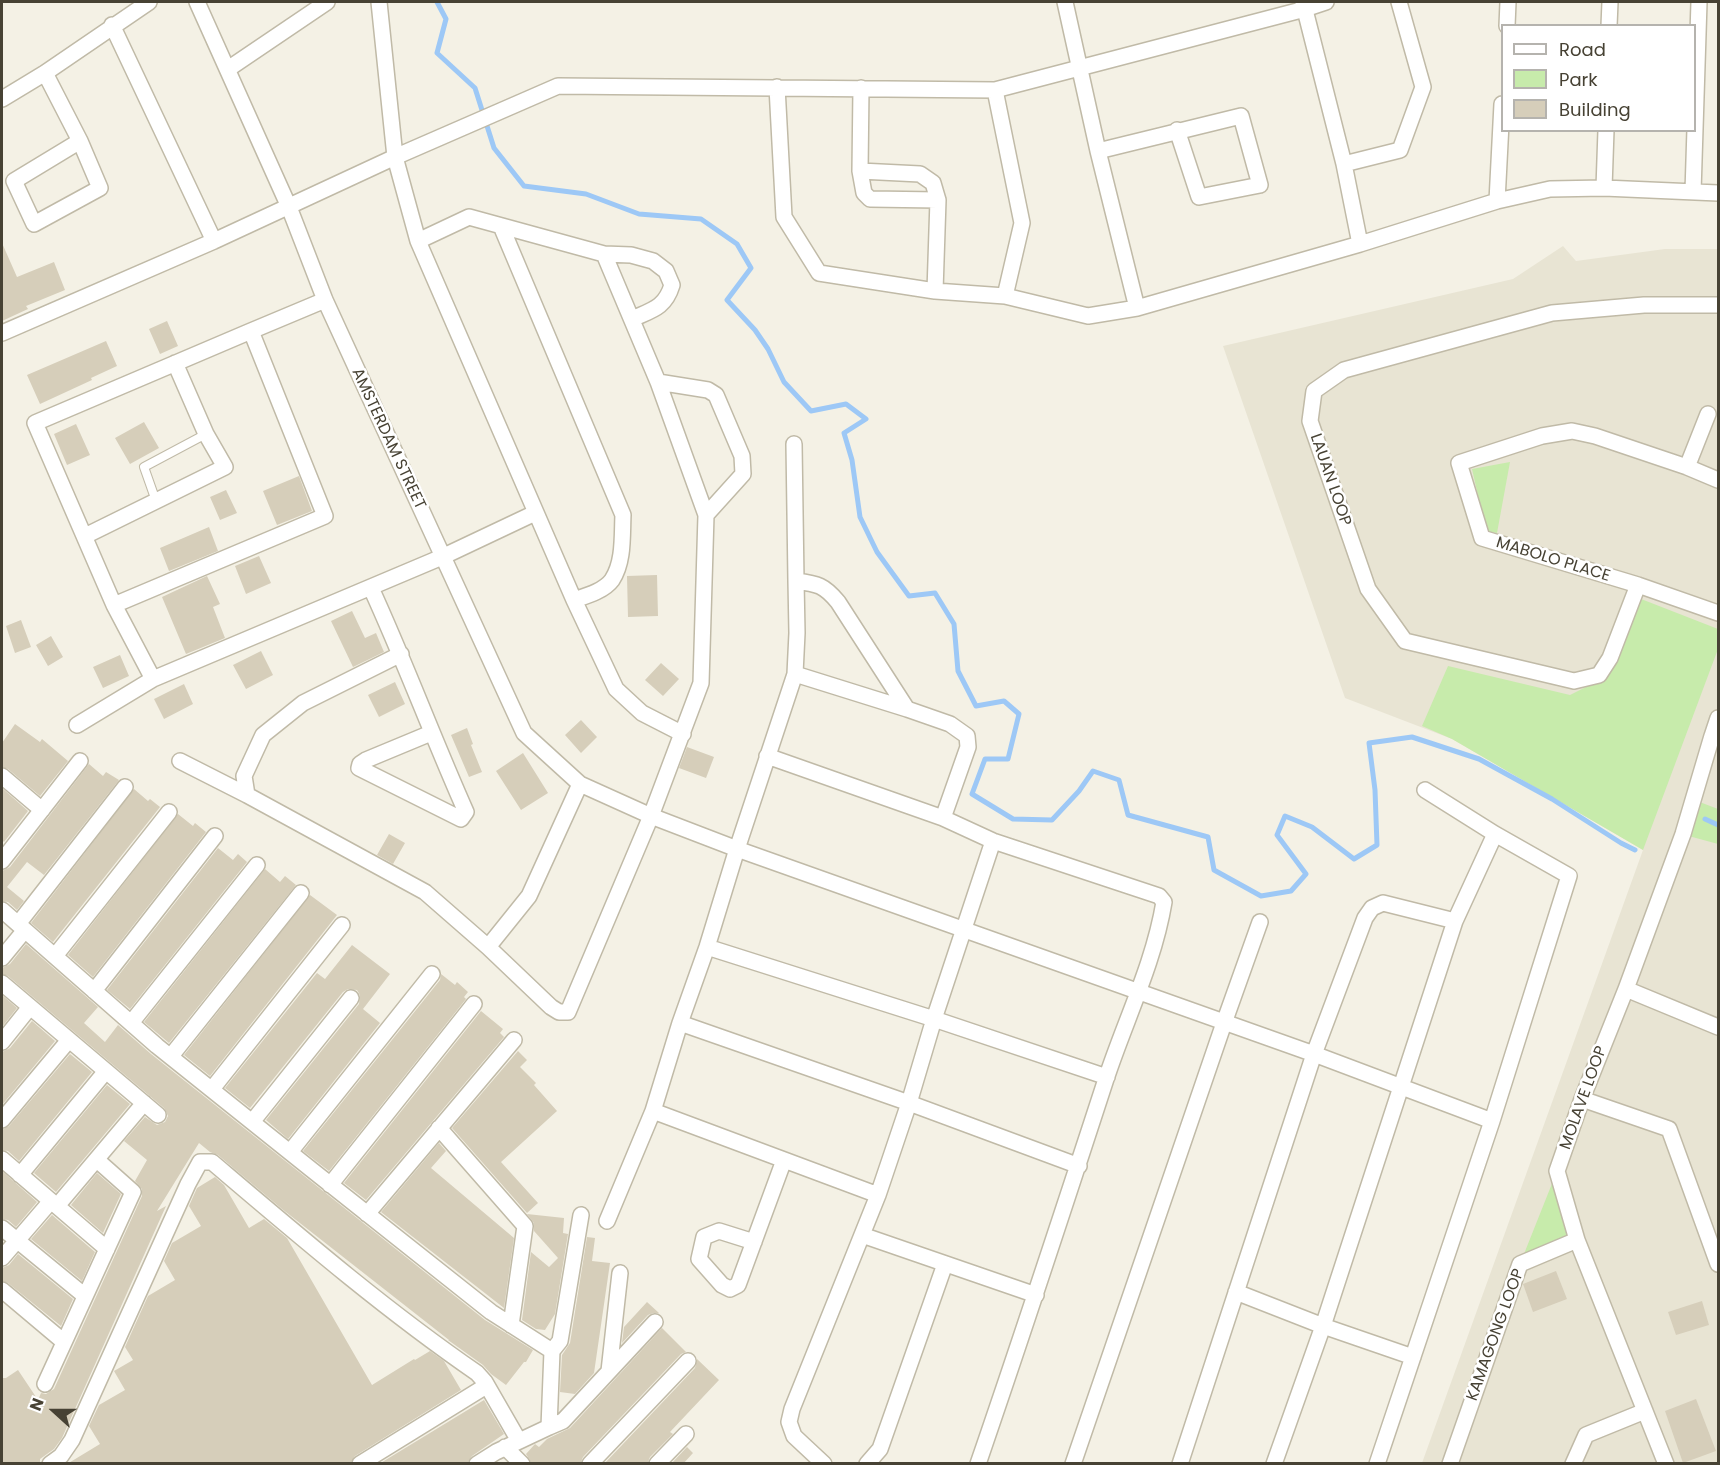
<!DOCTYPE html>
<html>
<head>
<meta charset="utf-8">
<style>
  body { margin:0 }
  #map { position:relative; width:1720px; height:1465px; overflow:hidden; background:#f4f1e5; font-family:Poppins,sans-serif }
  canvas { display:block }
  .frame { position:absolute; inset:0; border:3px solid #474234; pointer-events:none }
  .legend { position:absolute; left:1501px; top:24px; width:195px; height:108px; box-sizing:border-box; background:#fff; border:2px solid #b5b3ae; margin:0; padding:8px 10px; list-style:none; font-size:18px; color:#474234 }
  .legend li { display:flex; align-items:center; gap:12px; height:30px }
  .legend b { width:30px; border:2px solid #b5b3ae }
  .north { position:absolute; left:24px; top:1381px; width:60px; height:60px; -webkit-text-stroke:4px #fff; paint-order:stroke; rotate:291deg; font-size:16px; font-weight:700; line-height:24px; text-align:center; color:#474234 }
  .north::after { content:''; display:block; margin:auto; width:21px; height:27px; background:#474234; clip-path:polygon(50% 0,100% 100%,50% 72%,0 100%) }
</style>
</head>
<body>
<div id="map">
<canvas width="1720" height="1465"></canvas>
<div class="frame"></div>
<ul class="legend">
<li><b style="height:8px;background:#fff"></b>Road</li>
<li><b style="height:16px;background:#c7ebab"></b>Park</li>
<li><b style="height:16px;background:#d6ceba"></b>Building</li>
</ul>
<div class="north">N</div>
</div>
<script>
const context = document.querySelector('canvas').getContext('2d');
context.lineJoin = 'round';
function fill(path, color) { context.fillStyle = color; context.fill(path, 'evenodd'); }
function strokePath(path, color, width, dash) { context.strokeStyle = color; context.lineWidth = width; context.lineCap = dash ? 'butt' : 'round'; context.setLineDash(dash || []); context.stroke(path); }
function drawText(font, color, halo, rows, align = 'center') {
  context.font = font + ' Poppins,sans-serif'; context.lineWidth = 5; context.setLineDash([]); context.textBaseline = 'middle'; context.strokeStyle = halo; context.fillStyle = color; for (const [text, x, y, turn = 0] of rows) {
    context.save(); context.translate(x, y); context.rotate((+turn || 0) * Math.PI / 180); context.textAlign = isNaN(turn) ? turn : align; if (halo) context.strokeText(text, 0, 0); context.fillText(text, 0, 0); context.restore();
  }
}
fill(new Path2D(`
  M 1563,246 L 1576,261 L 1665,249 L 1718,249 L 1718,1463 L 1422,1463 L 1643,850 L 1452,739 L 1345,698 L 1223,346 L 1513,279 Z`), '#e8e4d3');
fill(new Path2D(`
  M 1510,462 L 1497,533 L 1486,531 L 1472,469 Z
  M 1636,597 L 1718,629 L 1718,649 L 1643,850 L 1452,739 L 1422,726 L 1448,666 L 1570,695 L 1602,679 Z
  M 1697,801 L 1718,809 L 1718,844 L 1685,835 Z
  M 1557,1171 L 1577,1240 L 1520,1264 Z`), '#c7ebab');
strokePath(new Path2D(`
  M 437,2 L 446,19 L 437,53 L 475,88 L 494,148 L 524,186 L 586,194 L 639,214 L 701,219 L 737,244 L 751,268 L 727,300 L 755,330 L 768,349 L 784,382 L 811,411 L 846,404 L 866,419 L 844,433 L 852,460 L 860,517 L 877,552 L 909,596 L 935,593 L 954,624 L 958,671 L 976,706 L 1004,701 L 1019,714 L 1008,759 L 985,759 L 972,794 L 1013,819 L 1052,820 L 1079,791 L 1093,771 L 1119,780 L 1128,815 L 1208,837 L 1214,870 L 1261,896 L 1291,891 L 1306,874 L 1277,835 L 1285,816 L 1312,827 L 1354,859 L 1377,845 L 1375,790 L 1369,743 L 1412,737 L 1479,759 L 1552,799 L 1621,843 L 1635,850
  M 1705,819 L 1718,825`), '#9dc8f6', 5);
fill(new Path2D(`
  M 2,243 L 17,277 L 54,262 L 65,290 L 26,306 L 28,309 L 2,321 Z
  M 167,321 L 178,346 L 160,354 L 149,329 Z
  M 106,341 L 117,366 L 91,378 L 92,380 L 40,404 L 27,375 Z
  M 144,422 L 159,448 L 130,464 L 115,438 Z
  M 76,424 L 90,455 L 67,465 L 54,434 Z
  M 299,476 L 312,511 L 277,525 L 263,491 Z
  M 226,490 L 237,513 L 220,520 L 210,497 Z
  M 209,527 L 218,551 L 169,571 L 160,548 Z
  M 259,556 L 271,583 L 246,594 L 235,566 Z
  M 657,575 L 658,616 L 628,617 L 627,576 Z
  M 207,576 L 220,604 L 213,607 L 225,638 L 186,654 L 162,597 Z
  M 352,611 L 365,638 L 376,633 L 384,652 L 353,667 L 331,621 Z
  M 21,620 L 31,647 L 15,653 L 6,626 Z
  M 51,636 L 63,657 L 48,666 L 36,645 Z
  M 261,651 L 273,675 L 246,689 L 233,665 Z
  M 120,655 L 129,676 L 103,688 L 93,667 Z
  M 661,663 L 679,679 L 663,696 L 645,680 Z
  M 395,682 L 405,704 L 379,717 L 368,695 Z
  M 184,684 L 193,704 L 164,719 L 154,699 Z
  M 581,720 L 597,737 L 581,753 L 565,735 Z
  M 15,724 L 40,742 L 42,739 L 68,761 L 40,796 L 8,769 L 2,767 L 2,743 Z
  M 467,728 L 473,744 L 471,745 L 482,772 L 469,777 L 451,735 Z
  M 687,747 L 714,757 L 706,778 L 679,768 Z
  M 523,753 L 548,793 L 521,810 L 496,771 Z
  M 89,764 L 103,776 L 106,772 L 119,780 L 44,875 L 27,862 L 7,887 L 24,901 L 17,910 L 8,902 L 2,901 L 2,871 L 10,867 Z
  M 2,788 L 28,811 L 4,842 L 2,840 Z
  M 134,789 L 148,801 L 150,799 L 160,807 L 53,942 L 31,923 Z
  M 178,814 L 193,826 L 195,823 L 206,832 L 93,977 L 68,955 Z
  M 389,834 L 405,843 L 393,864 L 377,855 Z
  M 218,848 L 233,860 L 238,854 L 247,862 L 130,1009 L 107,990 Z
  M 265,869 L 280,882 L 285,876 L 296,885 L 169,1043 L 144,1022 Z
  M 310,895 L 337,915 L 210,1076 L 184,1055 Z
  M 26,944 L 98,1007 L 84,1023 L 105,1042 L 118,1025 L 151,1054 L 485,1320 L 533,1350 L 526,1362 L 524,1362 L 506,1385 L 491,1374 L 483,1365 L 448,1340 L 449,1340 L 282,1209 L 218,1155 L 210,1152 L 199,1143 L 157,1211 L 166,1206 L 62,1438 L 54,1449 L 40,1459 L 40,1464 L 2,1464 L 2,1378 L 6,1378 L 18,1370 L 38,1400 L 41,1393 L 46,1394 L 54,1389 L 142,1196 L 142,1189 L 135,1181 L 147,1160 L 124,1141 L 145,1117 L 157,1125 L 165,1122 L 168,1116 L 164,1108 L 8,976 L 2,974 L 2,968 L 10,964 Z
  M 352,945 L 390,974 L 363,1009 L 380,1023 L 288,1139 L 266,1120 L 359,1004 L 360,995 L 357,990 L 348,989 L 343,992 L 250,1108 L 225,1088 L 317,973 L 325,979 Z
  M 441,974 L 455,985 L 457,982 L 468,992 L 464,997 L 466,999 L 329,1171 L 303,1151 L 440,980 Z
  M 2,995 L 17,1008 L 2,1027 Z
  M 481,1011 L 503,1029 L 500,1033 L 504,1037 L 366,1200 L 344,1183 Z
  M 32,1021 L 55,1041 L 2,1105 L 2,1052 L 10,1048 Z
  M 518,1051 L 527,1060 L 520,1067 L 536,1083 L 534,1085 L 557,1111 L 501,1162 L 538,1203 L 527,1213 L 452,1128 Z
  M 70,1054 L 92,1072 L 19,1161 L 8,1151 L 2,1150 L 2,1130 L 9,1126 Z
  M 107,1085 L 130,1104 L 56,1192 L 34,1173 Z
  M 439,1143 L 446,1151 L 431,1168 L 514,1238 L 504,1308 L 381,1212 Z
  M 2,1171 L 37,1202 L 16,1227 L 8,1220 L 2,1219 Z
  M 97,1173 L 121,1194 L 103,1233 L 71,1205 Z
  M 215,1177 L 224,1185 L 249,1228 L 264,1219 L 287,1238 L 372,1385 L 414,1359 L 415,1360 L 430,1351 L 444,1361 L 461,1390 L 355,1456 L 350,1464 L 67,1464 L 100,1444 L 89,1426 L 99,1405 L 125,1390 L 114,1371 L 133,1360 L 125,1347 L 148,1296 L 175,1280 L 164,1261 L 172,1243 L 201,1226 L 189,1206 L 197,1188 Z
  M 527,1214 L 564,1218 L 563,1233 L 568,1234 L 555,1314 L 545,1330 L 536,1329 L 522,1320 L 531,1252 L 549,1267 L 558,1258 L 534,1231 L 534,1223 Z
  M 52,1215 L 95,1252 L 82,1281 L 31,1239 Z
  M 587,1237 L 595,1238 L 592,1261 L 610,1263 L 594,1373 L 575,1394 L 560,1392 L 562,1355 L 570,1343 Z
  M 18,1254 L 73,1299 L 61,1326 L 8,1283 L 2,1281 L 2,1268 L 9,1265 Z
  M 1556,1271 L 1567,1299 L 1533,1312 L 1523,1284 Z
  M 1702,1301 L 1709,1325 L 1676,1335 L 1668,1312 Z
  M 647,1302 L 659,1313 L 653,1313 L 648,1315 L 622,1343 L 624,1327 Z
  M 662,1328 L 686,1352 L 681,1354 L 583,1457 L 580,1464 L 532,1464 L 526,1454 L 535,1444 L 539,1447 L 547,1439 L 570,1428 Z
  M 697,1359 L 719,1380 L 670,1432 L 673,1434 L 650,1457 L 647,1464 L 604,1464 L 695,1368 Z
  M 1696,1399 L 1716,1451 L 1683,1463 L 1665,1411 Z
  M 484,1400 L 504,1434 L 472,1456 L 467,1464 L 379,1464 Z
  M 687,1447 L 693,1453 L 683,1464 L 671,1464 Z`), '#d6ceba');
const lane = new Path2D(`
  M 156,501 L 144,467 L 206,434`);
const street = new Path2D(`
  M 197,2 L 289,207 L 325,300 L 524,733 L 580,784 L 651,816 L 737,849 L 1314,1054 L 1492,1121
  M 379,2 L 395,157 L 418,241 L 574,600 C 586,596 604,591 612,580 C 624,562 622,536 623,515 L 501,226
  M 1065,2 L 1098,151 L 1137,308
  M 1303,2 L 1344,164 L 1360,244
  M 112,25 L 214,241
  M 1507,26 L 1508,2
  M 1609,26 L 1610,2
  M 228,69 L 327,2
  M 45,73 L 80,141 L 100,188 L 34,224 L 14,181 L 80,141
  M 777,87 L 784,217 L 819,273 L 935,291 L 1005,296 L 1088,316 L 1137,308 L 1360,244 L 1497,201 L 1550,189 L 1604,188 L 1718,193
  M 861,88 L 860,171 L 920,174 L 933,183 L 938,200 L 935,291
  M 995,90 L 1022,223 L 1005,296
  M 2,99 L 45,73 L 149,2
  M 1098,151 L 1241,116 L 1260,185 L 1199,197 L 1177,130
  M 1344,164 L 1400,150 L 1423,87 L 1399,2
  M 860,171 L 864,193 L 870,199 L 938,200
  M 1604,188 L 1606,130
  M 1693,192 L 1699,2
  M 1497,201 L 1502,104
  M 418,241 L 469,217 L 604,254 L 631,255 L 653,261 L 666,271 L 672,285 C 665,308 652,310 632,319
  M 251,331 L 325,300
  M 2,333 L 214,241 L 395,157 L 558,86 L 995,90 L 1305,9 L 1326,2
  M 658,382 L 708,390 L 716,395 L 742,456 L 743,474 L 706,515
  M 794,444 L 796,581
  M 1687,467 L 1708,414
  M 1718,480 L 1687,467 L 1595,436 L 1572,431 L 1542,436 L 1459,463 L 1482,538 L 1638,585 L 1718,613
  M 85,536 L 225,467 L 206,434 L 175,363
  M 1638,585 L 1610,658 L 1599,675 L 1574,681 L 1405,641 L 1368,589 L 1310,421 L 1314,391 L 1344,370 L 1552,313 L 1644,305 L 1718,305
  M 371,588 C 405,662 433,738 466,812 L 461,819 L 359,768 L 360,764 L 366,760 L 431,733
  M 574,600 L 616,689 L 642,713 L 683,734
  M 114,605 L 325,516 L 251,331 L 35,423 L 114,605 L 153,679
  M 401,654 L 303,703 L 263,735 L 244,776 L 247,795 L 425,892 L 488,947 L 551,1007 L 559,1012 L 568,1012 L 651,816 L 701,683 L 706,515 L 658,382 L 604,254
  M 795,674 L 907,709
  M 77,725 L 153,679 L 442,557 L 535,513
  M 1712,736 L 1718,718
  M 767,756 L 943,818
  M 180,761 L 247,795
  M 2,776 L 42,810
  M 2,861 L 80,761
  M 2,910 L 157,1046 L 312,1170 L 491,1312 L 552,1351 L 549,1427 L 496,1452 L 477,1464
  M 18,924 L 125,787
  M 488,947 L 529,896 L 580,784
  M 707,947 L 934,1019 L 1107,1077
  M 55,956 L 169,812
  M 2,958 L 25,930
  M 2,983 L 158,1115
  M 1626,989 L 1718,1027
  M 94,991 L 215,836
  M 131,1023 L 257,865
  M 680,1023 L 909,1103 L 1079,1166
  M 2,1042 L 30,1007
  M 171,1056 L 301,893
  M 212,1089 L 342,925
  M 1582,1099 L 1669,1129 L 1718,1264
  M 2,1120 L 69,1040
  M 252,1122 L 351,998
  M 439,1128 L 525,1226 L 511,1325
  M 290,1152 L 432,974
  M 2,1159 L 107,1249
  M 20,1175 L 106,1071
  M 330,1185 L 474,1004
  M 878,1195 L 653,1111 L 680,1023 L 707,947 L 737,849 L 795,674 L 797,633 L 796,581 C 818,584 824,585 838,602 L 907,709 L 950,724 L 967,736 L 968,747 L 943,818 L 993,841 L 1159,896 L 1164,902 C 1154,963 1125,1021 1106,1079 C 1064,1208 1022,1336 978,1464
  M 57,1206 L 144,1103
  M 367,1214 L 514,1040
  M 607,1221 L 653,1111
  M 2,1228 L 85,1296
  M 862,1235 L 1036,1295
  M 754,1242 L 719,1231 L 704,1237 L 699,1259 L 722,1285 L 730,1289 L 738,1285 L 784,1160
  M 2,1258 L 51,1201
  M 2,1290 L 64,1342
  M 1236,1292 L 1323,1326 L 1413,1357
  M 552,1351 L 560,1341 L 581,1215
  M 609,1371 L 620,1273
  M 45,1384 L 133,1192 L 97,1160
  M 549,1427 L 563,1421 L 655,1322
  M 505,1447 L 522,1464
  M 50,1464 L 61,1456 L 72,1440 L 188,1184 L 200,1162 L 212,1162 C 298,1235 384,1309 477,1373 L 485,1382 L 519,1441
  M 360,1464 L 486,1386
  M 590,1464 L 688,1361
  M 657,1464 L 686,1434
  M 824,1464 L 794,1436 L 789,1422 L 792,1409 L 878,1195 L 909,1103 L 934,1019 L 993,841
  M 867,1464 L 880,1449 L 945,1264
  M 1073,1464 L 1224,1023 L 1260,922
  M 1180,1464 L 1314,1054 L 1365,918 L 1372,908 L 1383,903 L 1455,921
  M 1274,1464 L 1323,1326 L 1455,921 L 1495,834
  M 1377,1464 L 1492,1121 L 1569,876 L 1495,834 L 1425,790
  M 1450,1464 L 1520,1264 L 1577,1240
  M 1573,1464 L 1586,1435 L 1645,1411
  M 1666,1464 L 1577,1240 L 1557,1171 L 1582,1099 L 1626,989 L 1683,834 L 1712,736 L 1718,738`);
strokePath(lane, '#c0baa7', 10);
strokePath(street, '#c0baa7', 18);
strokePath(lane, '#fff', 8);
strokePath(street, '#fff', 15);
drawText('16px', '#474234', '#fff', [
  ["AMSTERDAM STREET",388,439,65],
  ["LAUAN LOOP",1330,480,71],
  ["MABOLO PLACE",1553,560,17],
  ["MOLAVE LOOP",1584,1098,-70],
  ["KAMAGONG LOOP",1496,1335,-70]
]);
</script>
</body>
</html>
